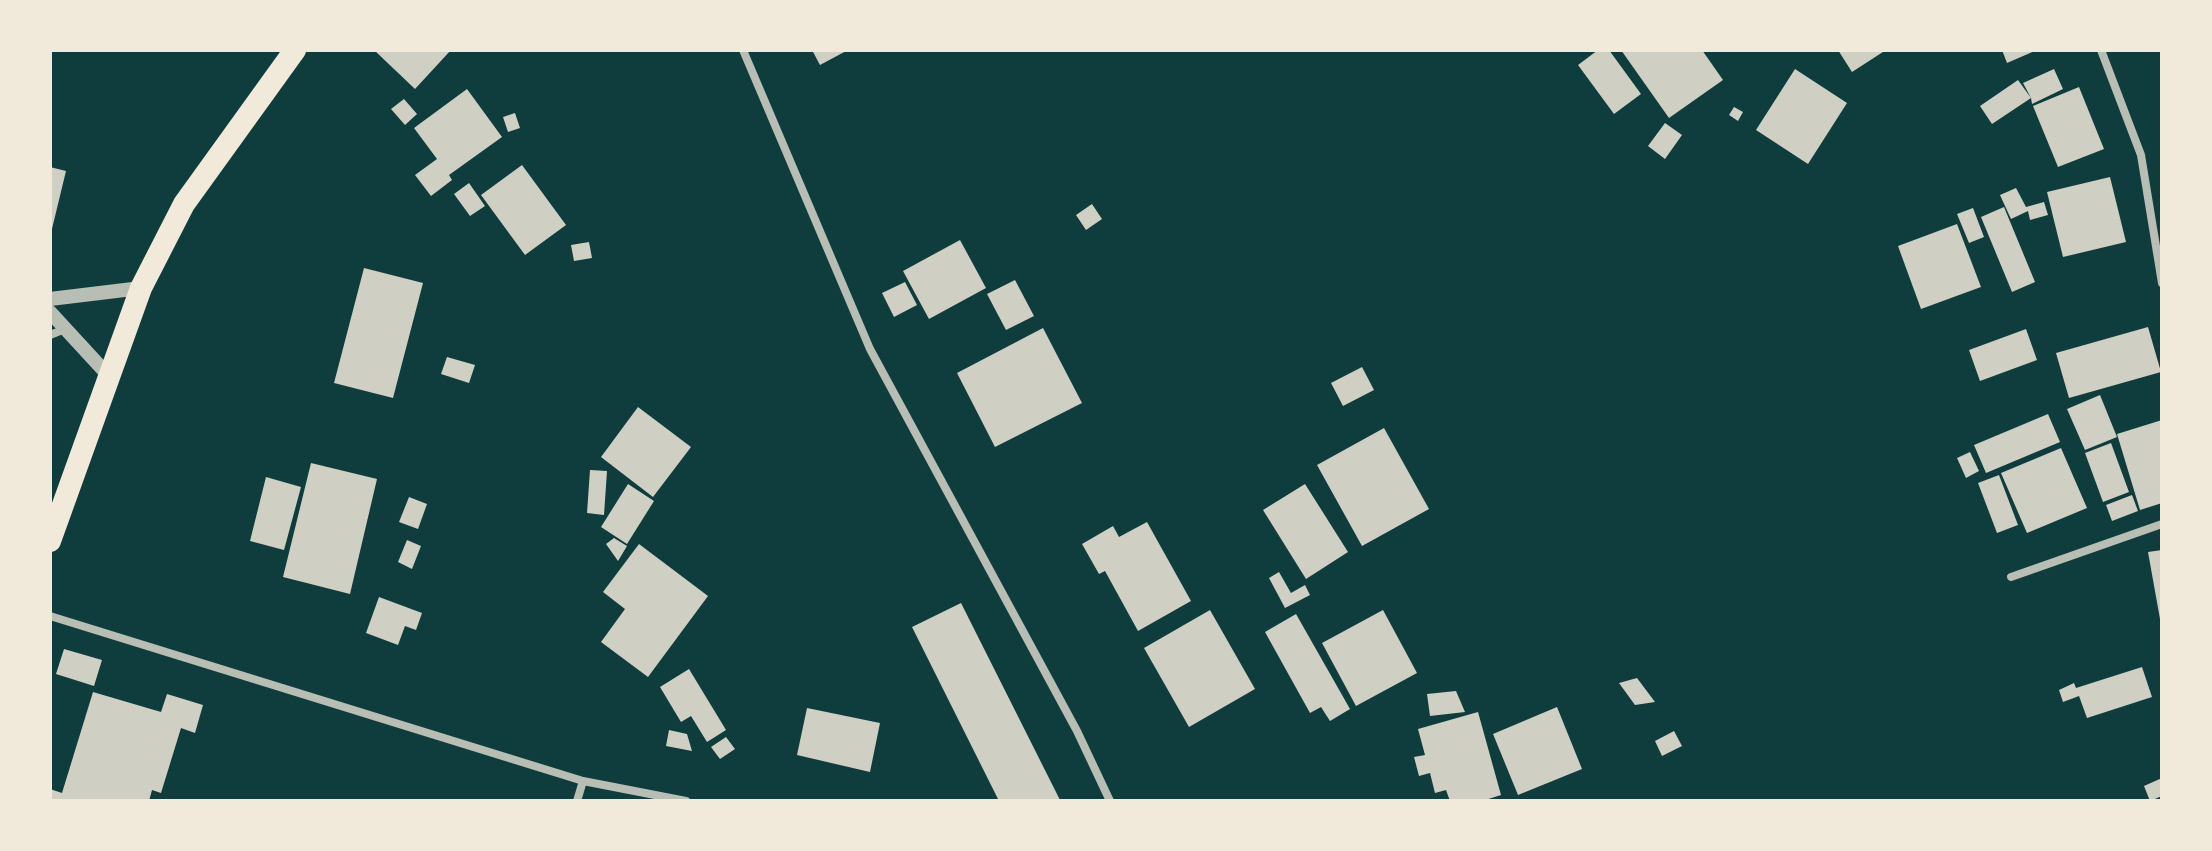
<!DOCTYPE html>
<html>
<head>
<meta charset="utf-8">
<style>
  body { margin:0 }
  #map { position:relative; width:2212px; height:851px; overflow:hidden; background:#0f3d3e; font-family:Raleway,sans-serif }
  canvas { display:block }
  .frame { position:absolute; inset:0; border:52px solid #f1e9da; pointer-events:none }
</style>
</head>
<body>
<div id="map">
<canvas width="2212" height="851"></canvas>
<div class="frame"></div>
</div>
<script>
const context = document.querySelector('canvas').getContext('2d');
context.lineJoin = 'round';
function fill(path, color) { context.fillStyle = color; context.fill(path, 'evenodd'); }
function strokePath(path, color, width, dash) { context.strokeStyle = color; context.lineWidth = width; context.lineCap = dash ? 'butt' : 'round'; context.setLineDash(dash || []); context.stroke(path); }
fill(new Path2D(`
  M 374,50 L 451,50 L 415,89 Z
  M 812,50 L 848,50 L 820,65 Z
  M 1598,50 L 1609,50 L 1641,94 L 1614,114 L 1578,65 Z
  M 1621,50 L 1702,50 L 1723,80 L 1669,118 Z
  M 1838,50 L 1886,50 L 1852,72 Z
  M 2002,50 L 2037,50 L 2007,63 Z
  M 1795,69 L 1847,103 L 1808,164 L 1756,130 Z
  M 2054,69 L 2063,89 L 2032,104 L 2031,98 L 1992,124 L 1980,106 L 2018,80 L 2031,98 L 2023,83 Z
  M 2079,87 L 2104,149 L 2058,167 L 2033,106 Z
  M 467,89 L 502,137 L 449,175 L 452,180 L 431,196 L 415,175 L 437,159 L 414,128 Z
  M 404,99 L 417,114 L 405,125 L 391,109 Z
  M 1734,107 L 1743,112 L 1738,121 L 1729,115 Z
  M 515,113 L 520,128 L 508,132 L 503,117 Z
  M 1665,123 L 1682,135 L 1665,159 L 1648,146 Z
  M 522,165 L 566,225 L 525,255 L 481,195 Z
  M 50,167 L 66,171 L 51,233 L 50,233 Z
  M 2110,177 L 2126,242 L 2063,257 L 2047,192 Z
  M 469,183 L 485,206 L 470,216 L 454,194 Z
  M 2016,188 L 2026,207 L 2044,202 L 2048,215 L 2030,220 L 2028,211 L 2011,219 L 2000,195 Z
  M 1092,204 L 1102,219 L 1086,230 L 1076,215 Z
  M 2004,207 L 2035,282 L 2012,292 L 1981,217 Z
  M 1973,208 L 1984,237 L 1969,243 L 1957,214 Z
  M 1957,224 L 1981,287 L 1921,309 L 1898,246 Z
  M 960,240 L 986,288 L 929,319 L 903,271 Z
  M 589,242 L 592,258 L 574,261 L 571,245 Z
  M 364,268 L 423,283 L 393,398 L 334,383 Z
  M 1015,280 L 1034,316 L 1006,330 L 987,294 Z
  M 905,282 L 917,305 L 894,317 L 882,293 Z
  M 2148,327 L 2161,372 L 2069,398 L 2056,353 Z
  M 1043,328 L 1082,403 L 995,447 L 957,373 Z
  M 2026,329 L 2037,360 L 1980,381 L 1969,350 Z
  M 447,357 L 475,365 L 469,383 L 441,374 Z
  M 1362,367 L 1374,390 L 1343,406 L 1331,383 Z
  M 2100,395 L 2117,437 L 2085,450 L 2067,409 Z
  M 638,407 L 691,447 L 653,497 L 601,457 Z
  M 2048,414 L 2060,442 L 1986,473 L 1974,445 Z
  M 2162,420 L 2162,503 L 2140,510 L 2117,434 Z
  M 1384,428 L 1429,509 L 1362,546 L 1317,465 Z
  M 2111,443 L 2129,492 L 2103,502 L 2085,453 Z
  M 2061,448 L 2087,508 L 2027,533 L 2001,473 Z
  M 1970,452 L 1979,471 L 1966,478 L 1957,458 Z
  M 311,463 L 377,479 L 350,594 L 283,577 Z
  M 590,470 L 607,471 L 604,515 L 587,513 Z
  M 1999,475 L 2018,525 L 1997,533 L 1978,483 Z
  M 266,477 L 301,487 L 284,550 L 250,541 Z
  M 628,484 L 654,501 L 627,544 L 601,527 Z
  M 1305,484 L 1348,552 L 1306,579 L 1263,510 Z
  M 2132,495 L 2138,511 L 2112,521 L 2106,505 Z
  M 409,497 L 427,504 L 418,529 L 399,522 Z
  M 1147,522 L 1191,601 L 1138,631 L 1105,571 L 1099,574 L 1082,544 L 1113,526 L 1119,537 Z
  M 614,538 L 627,546 L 618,561 L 606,544 Z
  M 407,540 L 421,546 L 412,569 L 398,562 Z
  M 639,544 L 708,596 L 648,677 L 601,642 L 625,609 L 603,592 Z
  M 2162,550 L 2162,619 L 2160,619 L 2148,552 Z
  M 1279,572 L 1291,593 L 1305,585 L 1310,595 L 1285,608 L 1269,578 Z
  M 379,597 L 422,613 L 416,630 L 405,626 L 398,645 L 366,633 Z
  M 961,603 L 1060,800 L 1058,801 L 999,801 L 912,627 Z
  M 1210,610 L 1255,689 L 1189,727 L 1144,648 Z
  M 1383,610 L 1417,673 L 1356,706 L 1322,643 Z
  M 1296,614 L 1350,709 L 1330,721 L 1321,707 L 1310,713 L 1265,632 Z
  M 64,649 L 102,660 L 94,686 L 56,674 Z
  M 2142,667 L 2152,697 L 2087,718 L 2079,696 L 2063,702 L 2059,690 L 2074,683 L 2076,688 Z
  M 689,669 L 726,730 L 707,742 L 691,716 L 681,722 L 660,687 Z
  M 1637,678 L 1655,702 L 1635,705 L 1619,683 Z
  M 1456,691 L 1465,712 L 1430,716 L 1427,694 Z
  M 93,692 L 161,712 L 167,694 L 203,705 L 195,733 L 181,728 L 161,793 L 152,790 L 149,801 L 50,801 L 50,789 L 62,793 Z
  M 1557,707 L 1582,769 L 1518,795 L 1493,734 Z
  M 807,708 L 880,723 L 870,772 L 797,755 Z
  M 1478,712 L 1501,795 L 1482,801 L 1450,801 L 1446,790 L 1435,793 L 1430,773 L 1419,776 L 1414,757 L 1425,755 L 1418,729 Z
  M 669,730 L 687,734 L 692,751 L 666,746 Z
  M 1674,731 L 1682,746 L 1662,756 L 1655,741 Z
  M 726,737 L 735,749 L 720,759 L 711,747 Z
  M 2162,778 L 2162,796 L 2150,801 L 2144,786 Z`), '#cfcfc3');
strokePath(new Path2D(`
  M 743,50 L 870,349 L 1077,731 L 1110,801
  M 2101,50 L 2141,155 L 2162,283
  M 50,335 L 65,329
  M 2011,577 L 2162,524
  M 50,616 L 583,781 L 686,801
  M 577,801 L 583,781`), '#b8beb3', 8);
strokePath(new Path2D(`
  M 50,299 L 141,288
  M 50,312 L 108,375`), '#b8beb3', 14);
strokePath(new Path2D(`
  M 50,541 L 141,288 L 184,204 L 295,50`), '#f1e9da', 22);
</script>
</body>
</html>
